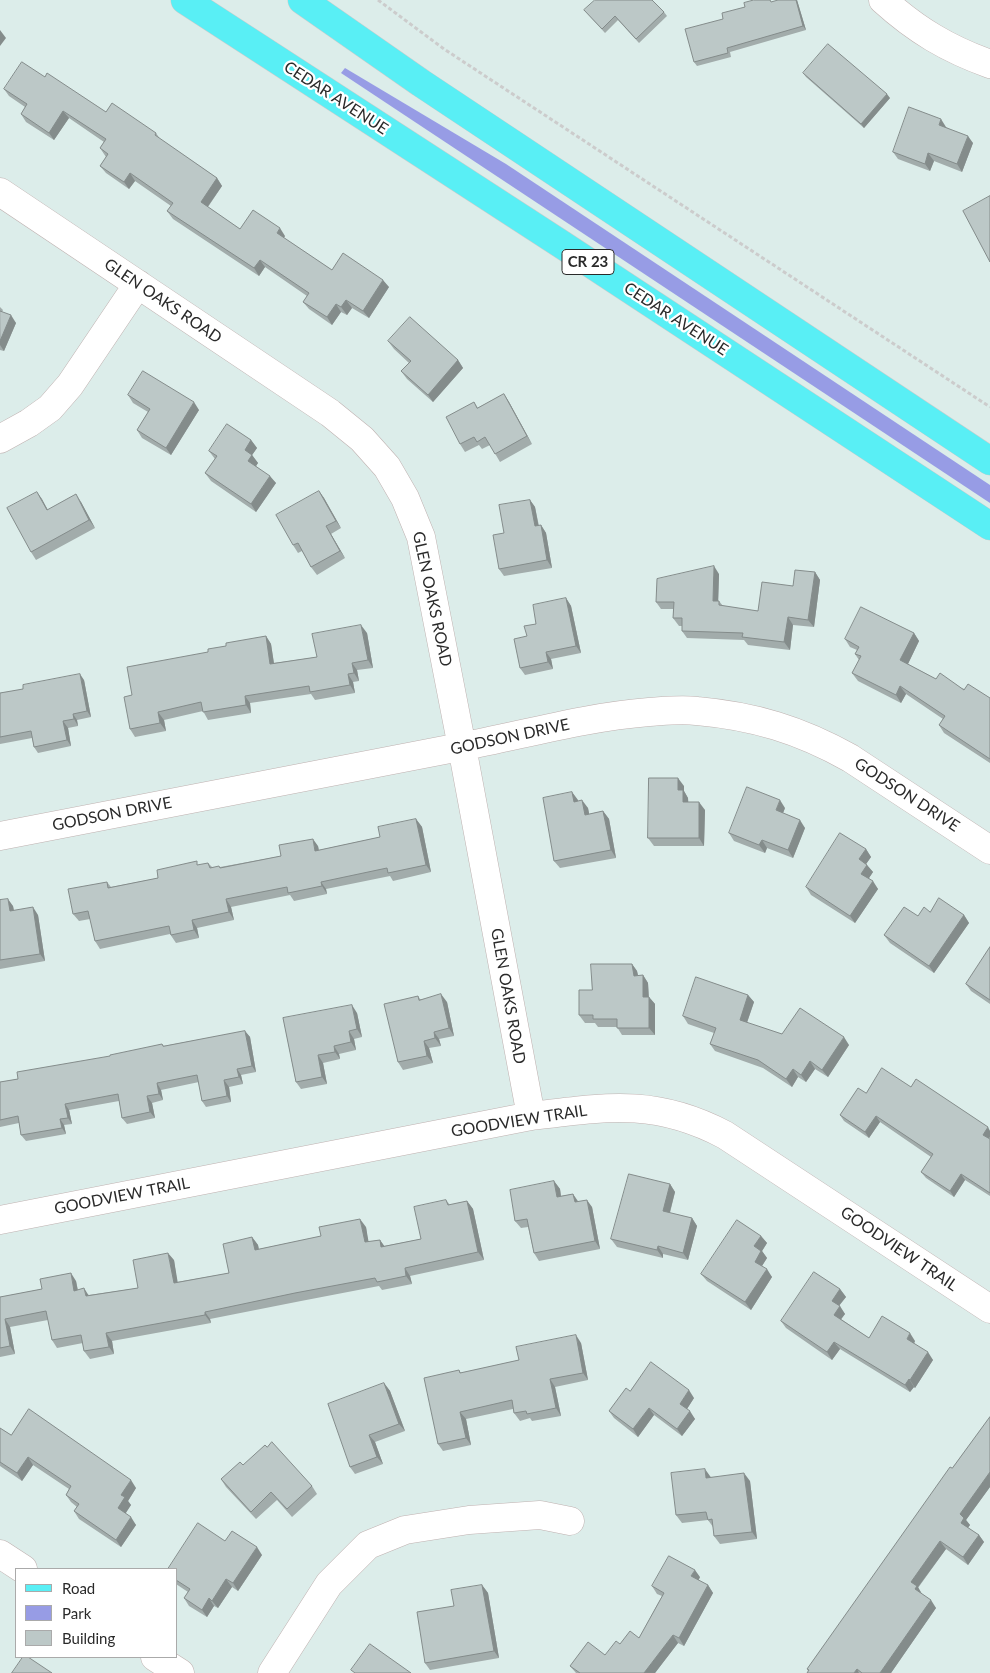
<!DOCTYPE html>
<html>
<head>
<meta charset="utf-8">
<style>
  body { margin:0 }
  #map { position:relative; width:990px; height:1673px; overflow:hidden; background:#dcedea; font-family:Lato,sans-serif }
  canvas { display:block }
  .legend { position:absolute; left:15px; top:1568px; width:162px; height:90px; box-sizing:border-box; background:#fff; border:1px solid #aaa; margin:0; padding:6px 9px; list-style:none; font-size:15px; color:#2a2a2a }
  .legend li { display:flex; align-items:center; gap:10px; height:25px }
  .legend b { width:25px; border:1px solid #aaa }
</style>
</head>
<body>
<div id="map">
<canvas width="990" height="1673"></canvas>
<ul class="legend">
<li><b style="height:6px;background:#59eff5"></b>Road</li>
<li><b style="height:14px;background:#979ce5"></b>Park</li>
<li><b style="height:14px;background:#bcc8c7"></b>Building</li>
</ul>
</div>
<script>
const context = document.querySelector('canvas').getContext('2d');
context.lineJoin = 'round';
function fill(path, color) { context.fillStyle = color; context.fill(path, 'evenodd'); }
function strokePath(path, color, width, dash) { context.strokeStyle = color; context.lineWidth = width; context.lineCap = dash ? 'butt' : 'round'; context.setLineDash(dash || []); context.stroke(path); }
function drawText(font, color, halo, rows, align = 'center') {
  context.font = font + ' Lato,sans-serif'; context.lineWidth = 4.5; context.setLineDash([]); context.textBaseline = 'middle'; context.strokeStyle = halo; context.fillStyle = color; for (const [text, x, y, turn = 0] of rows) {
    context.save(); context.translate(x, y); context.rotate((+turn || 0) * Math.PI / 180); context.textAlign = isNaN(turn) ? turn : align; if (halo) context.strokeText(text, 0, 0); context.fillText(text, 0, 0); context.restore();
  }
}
fill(new Path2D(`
  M 345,68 L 506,164 L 990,485 L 990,503 L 341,73 Z`), '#979ce5');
const minor = new Path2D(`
  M 883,0 C 916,30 948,49 990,64
  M 0,192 L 330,413 L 362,439 L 387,467 L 405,498 L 421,537 L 462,747 L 531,1116
  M 0,439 L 29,423 L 50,408 L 70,385 L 138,284
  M 0,836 C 153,806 307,777 460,747 C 523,735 585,717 649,712 C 665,711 681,709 697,711 C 754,716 800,730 850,758 L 990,850
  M 0,1220 L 531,1116 C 606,1107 655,1098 725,1135 L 990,1309
  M 0,1554 L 23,1569
  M 155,1657 L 180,1673
  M 272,1673 L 329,1584 L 368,1545 L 405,1530 L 469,1520 L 540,1515 L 570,1521`);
const major = new Path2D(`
  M 185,0 L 561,244 L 990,526
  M 302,0 L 421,83 L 990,461`);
strokePath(minor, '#bfb1b0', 29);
strokePath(major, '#ccc', 29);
strokePath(new Path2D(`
  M 378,0 L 444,49 L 990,407`), '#ccc', 3, [4, 2.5]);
strokePath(minor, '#fff', 28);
strokePath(major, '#59eff5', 28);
fill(new Path2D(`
  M 797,0 L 806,30 L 730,52 L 731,57 L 697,66 L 694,62 L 723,19 L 772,2 Z
  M 584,10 L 664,12 L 667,16 L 639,43 L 618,20 L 605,33 Z
  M 803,73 L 890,98 L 864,128 L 806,77 Z
  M 45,77 L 106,112 L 156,133 L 160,139 L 217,178 L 222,186 L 208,207 L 240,229 L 285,236 L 284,238 L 332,270 L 389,287 L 369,318 L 352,308 L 347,315 L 341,312 L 332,325 L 309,309 L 303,302 L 307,296 L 265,267 L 259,276 L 173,219 L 167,211 L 171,206 L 135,181 L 129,189 L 106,173 L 100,166 L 106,157 L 100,148 L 104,142 L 69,118 L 54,140 L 26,122 L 21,114 L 25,107 L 9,96 L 4,89 Z
  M 946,127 L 973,143 L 962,172 L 934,161 L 930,171 L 898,159 L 893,152 Z
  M 0,307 L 3,310 L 2,312 L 16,323 L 4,351 L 0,350 Z
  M 388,341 L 458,360 L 463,368 L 433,402 L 407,379 L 401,371 L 409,363 L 394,349 Z
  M 504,394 L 509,402 L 532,444 L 500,462 L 490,445 L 482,449 L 479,445 L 465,452 L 460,444 L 474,402 L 478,408 Z
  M 128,395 L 199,410 L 171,455 L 142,438 L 137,430 L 148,412 L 133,403 Z
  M 251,440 L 257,448 L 252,455 L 258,463 L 256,466 L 276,483 L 256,512 L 211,481 L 205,473 L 215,459 L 209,451 Z
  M 319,491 L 324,498 L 341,528 L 331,534 L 345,558 L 317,575 L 311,567 L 302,551 L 298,553 L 293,545 Z
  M 37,492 L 48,510 L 81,502 L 95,528 L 36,560 L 31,552 Z
  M 530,500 L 535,507 L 539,526 L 541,525 L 546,533 L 552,568 L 504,576 L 499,569 L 504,533 Z
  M 815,572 L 820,580 L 814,627 L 793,625 L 790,650 L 748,645 L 744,640 L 687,638 L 682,631 L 682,626 L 679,626 L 673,618 L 673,609 L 661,609 L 656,602 L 719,574 L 718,601 L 719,601 L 723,606 L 758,611 L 793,586 Z
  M 566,598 L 571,606 L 581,653 L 551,659 L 553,669 L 525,675 L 520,668 L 527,636 L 536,624 Z
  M 367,633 L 373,668 L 357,670 L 359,681 L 353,682 L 355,693 L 315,700 L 311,694 L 250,703 L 251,713 L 208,720 L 203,711 L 164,720 L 166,731 L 135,737 L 130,729 L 132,695 L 208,652 L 266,636 L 271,644 L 274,663 L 317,657 Z
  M 914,633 L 919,641 L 908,664 L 936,679 L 990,698 L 990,763 L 944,733 L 939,725 L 943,719 L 906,694 L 901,703 L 858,681 L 852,673 L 859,660 L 855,654 L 857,650 L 850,647 L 845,639 Z
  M 84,680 L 91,717 L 77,720 L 78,726 L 68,728 L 71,746 L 38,753 L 34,747 L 32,738 L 0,744 L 0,693 Z
  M 684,786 L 684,791 L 688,798 L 688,802 L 705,810 L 704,846 L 654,846 L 648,838 Z
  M 572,792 L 578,801 L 588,808 L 589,814 L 603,811 L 609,819 L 616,858 L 560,868 L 554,861 Z
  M 785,808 L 783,813 L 805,828 L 793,858 L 767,848 L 765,853 L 734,841 L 729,833 Z
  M 416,819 L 422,827 L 431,872 L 393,881 L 390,876 L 326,889 L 327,894 L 294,901 L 290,895 L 231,907 L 234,920 L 197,928 L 199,938 L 176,943 L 170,934 L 100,949 L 95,941 L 90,919 L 79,921 L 73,914 L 107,882 L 111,887 L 158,878 L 208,863 L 212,867 L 220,867 L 281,856 L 318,846 L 319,850 L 380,837 Z
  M 866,849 L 871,857 L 866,864 L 873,872 L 869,878 L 878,889 L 855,923 L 811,895 L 806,887 Z
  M 0,900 L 13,906 L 14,910 L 38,915 L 45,961 L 0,969 Z
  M 930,912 L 964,915 L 969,923 L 934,973 L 890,943 L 884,935 L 918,916 Z
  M 990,947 L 990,1004 L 971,991 L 966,984 Z
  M 632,964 L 637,971 L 638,976 L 643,975 L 648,983 L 649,997 L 655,1004 L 655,1035 L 622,1035 L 617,1027 L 598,1027 L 595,1023 L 585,1023 L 579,1015 Z
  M 748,995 L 754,1002 L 747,1023 L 782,1034 L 849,1045 L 828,1077 L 815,1069 L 806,1082 L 798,1077 L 792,1087 L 763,1068 L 715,1051 L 710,1044 L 714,1033 L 688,1024 L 683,1016 Z
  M 418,996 L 420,999 L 447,1002 L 454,1036 L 439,1039 L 441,1046 L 429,1048 L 433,1063 L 403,1070 L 398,1062 Z
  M 357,1013 L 362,1037 L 354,1039 L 356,1050 L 339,1054 L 340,1059 L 323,1063 L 327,1084 L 301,1089 L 296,1082 L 283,1018 Z
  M 245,1031 L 250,1037 L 256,1072 L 241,1075 L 243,1084 L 229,1087 L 231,1102 L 206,1107 L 202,1101 L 199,1082 L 161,1090 L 163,1100 L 152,1103 L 155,1118 L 127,1124 L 122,1118 L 119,1101 L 69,1110 L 72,1124 L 64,1125 L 66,1134 L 26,1141 L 21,1135 L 19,1123 L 0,1127 L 0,1082 L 18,1079 L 162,1044 L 164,1046 Z
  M 911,1087 L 990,1131 L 990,1137 L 989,1139 L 990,1139 L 990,1196 L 965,1180 L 954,1197 L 926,1178 L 921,1172 L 931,1157 L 880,1122 L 869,1138 L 844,1121 L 840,1115 L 866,1093 Z
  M 554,1181 L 560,1189 L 561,1196 L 573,1194 L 578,1201 L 592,1207 L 600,1249 L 539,1261 L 534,1253 L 528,1227 L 521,1228 L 515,1221 Z
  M 670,1184 L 675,1192 L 670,1213 L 692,1218 L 697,1226 L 688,1260 L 663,1254 L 663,1258 L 617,1247 L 611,1239 Z
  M 446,1200 L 450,1205 L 467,1201 L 473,1209 L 484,1260 L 410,1276 L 412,1284 L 382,1290 L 379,1286 L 301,1301 L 210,1319 L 211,1323 L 112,1341 L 114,1354 L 90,1359 L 84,1351 L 83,1343 L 57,1348 L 52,1340 L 48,1320 L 10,1327 L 15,1354 L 0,1357 L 0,1297 L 42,1289 L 76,1281 L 78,1290 L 89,1295 L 138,1288 L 174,1260 L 177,1282 L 229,1273 L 252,1237 L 258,1245 L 259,1249 L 366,1227 L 368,1242 L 380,1240 L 384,1246 L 421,1239 Z
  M 761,1236 L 767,1243 L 762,1251 L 767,1258 L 762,1266 L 772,1277 L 751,1310 L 707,1281 L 701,1274 Z
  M 840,1289 L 846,1297 L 839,1306 L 845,1314 L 841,1319 L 869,1338 L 915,1341 L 914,1344 L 933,1360 L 915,1388 L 914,1387 L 910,1392 L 840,1349 L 832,1360 L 786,1328 L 781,1321 Z
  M 581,1343 L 588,1380 L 555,1387 L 561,1416 L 532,1421 L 530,1418 L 520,1421 L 514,1413 L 513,1409 L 466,1419 L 471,1445 L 443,1451 L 438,1444 L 459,1370 L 461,1373 L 519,1360 Z
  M 384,1383 L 390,1391 L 405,1431 L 375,1442 L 383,1464 L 355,1474 L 350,1467 Z
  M 630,1391 L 694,1398 L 687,1409 L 695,1419 L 682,1436 L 654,1415 L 638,1437 L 614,1418 L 609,1411 Z
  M 990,1417 L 990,1487 L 966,1520 L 970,1525 L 968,1528 L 979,1535 L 984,1542 L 968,1565 L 946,1549 L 918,1588 L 922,1594 L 936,1608 L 891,1673 L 807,1673 L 808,1671 L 807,1669 Z
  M 0,1428 L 11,1435 L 136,1488 L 128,1501 L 131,1505 L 125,1513 L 136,1525 L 121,1547 L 79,1519 L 74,1511 L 77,1507 L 71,1502 L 66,1495 L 69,1489 L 33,1465 L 22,1481 L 0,1466 Z
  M 243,1465 L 312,1486 L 317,1494 L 292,1517 L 277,1500 L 256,1519 L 226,1487 L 221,1479 Z
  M 710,1476 L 711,1477 L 750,1481 L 757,1539 L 720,1544 L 714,1536 L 713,1527 L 708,1520 L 682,1523 L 676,1515 Z
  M 225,1541 L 262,1555 L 238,1591 L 232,1587 L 218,1608 L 214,1606 L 207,1617 L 189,1606 L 184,1598 L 188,1592 L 176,1584 L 176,1569 Z
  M 700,1577 L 698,1580 L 708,1585 L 713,1593 L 684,1646 L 678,1643 L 655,1673 L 576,1673 L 570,1666 L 605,1655 L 620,1644 L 639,1638 L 662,1596 L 657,1594 L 652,1586 Z
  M 482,1585 L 488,1593 L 499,1658 L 430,1670 L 425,1663 L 454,1606 Z`), '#a2acab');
fill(new Path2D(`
  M 796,0 L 797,0 L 806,30 L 803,26 Z
  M 0,30 L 6,38 L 0,46 Z
  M 887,94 L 890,98 L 864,128 L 861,124 Z
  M 63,111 L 69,118 L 54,140 L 49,133 Z
  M 941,119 L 946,127 L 944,132 L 939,125 Z
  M 968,136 L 973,143 L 962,172 L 957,164 Z
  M 928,153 L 934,161 L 930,171 L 925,164 Z
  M 130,173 L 135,181 L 129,189 L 124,182 Z
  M 217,178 L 222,186 L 206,209 L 201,202 Z
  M 280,228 L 285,236 L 282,240 L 277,233 Z
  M 260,260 L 265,267 L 259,276 L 254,268 Z
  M 383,280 L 389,287 L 369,318 L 363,311 Z
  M 346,300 L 352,308 L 347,315 L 341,307 Z
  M 336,304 L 341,312 L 332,325 L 327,317 Z
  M 11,315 L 16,323 L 4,351 L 0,345 L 0,341 Z
  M 458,360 L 463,368 L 433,402 L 428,395 Z
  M 504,394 L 509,402 L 532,444 L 527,436 Z
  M 194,402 L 199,410 L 171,455 L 166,448 Z
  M 251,440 L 257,448 L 250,458 L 245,450 Z
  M 252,455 L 258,463 L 254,469 L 248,461 Z
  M 270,476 L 276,483 L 256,512 L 251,504 Z
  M 319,491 L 324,498 L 341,528 L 336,521 Z
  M 37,492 L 42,499 L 52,518 L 47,510 Z
  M 76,494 L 81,502 L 95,528 L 89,520 Z
  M 530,500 L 535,507 L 540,534 L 535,526 Z
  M 541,525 L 546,533 L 552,568 L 547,560 Z
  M 326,526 L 331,534 L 345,558 L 340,551 Z
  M 714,566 L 719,574 L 718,608 L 713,601 Z
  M 815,572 L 820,580 L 814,627 L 808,620 Z
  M 566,598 L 571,606 L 581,653 L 576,646 Z
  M 788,617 L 793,625 L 790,650 L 784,642 Z
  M 361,625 L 367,633 L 373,668 L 368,660 Z
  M 914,633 L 919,641 L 906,668 L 900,660 Z
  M 266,636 L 271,644 L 275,671 L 270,664 Z
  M 546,652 L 551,659 L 553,669 L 548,662 Z
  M 352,663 L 357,670 L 359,681 L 354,673 Z
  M 80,674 L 84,680 L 91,717 L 87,711 Z
  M 348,674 L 353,682 L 355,693 L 350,685 Z
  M 900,686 L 906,694 L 901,703 L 896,695 Z
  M 245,696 L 250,703 L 251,713 L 246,705 Z
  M 158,712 L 164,720 L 166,731 L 160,723 Z
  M 73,714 L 77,720 L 78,726 L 74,719 Z
  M 63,721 L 68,728 L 71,746 L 67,740 Z
  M 678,778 L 684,786 L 684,791 L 688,798 L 689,810 L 683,802 L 678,790 Z
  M 572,792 L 578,800 L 579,810 L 574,802 Z
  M 582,800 L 588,808 L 591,823 L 585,815 Z
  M 780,800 L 785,808 L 781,818 L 776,810 Z
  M 699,802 L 705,810 L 704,846 L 699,838 Z
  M 603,811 L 609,819 L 616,858 L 611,850 Z
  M 416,819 L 422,827 L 431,872 L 426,865 Z
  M 800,820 L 805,828 L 793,858 L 788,850 Z
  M 313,839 L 318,846 L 320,859 L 315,851 Z
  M 762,840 L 767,848 L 765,853 L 759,845 Z
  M 866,849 L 871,857 L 864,867 L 859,859 Z
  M 867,865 L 873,872 L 867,881 L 861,874 Z
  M 873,881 L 878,889 L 855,923 L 850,916 Z
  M 321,882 L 326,889 L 327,894 L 322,886 Z
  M 8,899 L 13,906 L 15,919 L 10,911 Z
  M 226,899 L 231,907 L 234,920 L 229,912 Z
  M 33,907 L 38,915 L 45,961 L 40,954 Z
  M 964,915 L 969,923 L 934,973 L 929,966 Z
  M 192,920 L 197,928 L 199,938 L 194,930 Z
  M 632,964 L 637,971 L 640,984 L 634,976 Z
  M 643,975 L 648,983 L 649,1004 L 643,997 Z
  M 441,994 L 447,1002 L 454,1036 L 449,1028 Z
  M 748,995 L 754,1002 L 745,1028 L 740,1020 Z
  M 649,997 L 655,1004 L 655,1035 L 649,1028 Z
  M 352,1005 L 357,1013 L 362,1037 L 357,1029 Z
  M 245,1031 L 250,1037 L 256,1072 L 252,1066 Z
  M 349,1031 L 354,1039 L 356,1050 L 351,1042 Z
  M 434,1032 L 439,1039 L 441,1046 L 435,1038 Z
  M 844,1037 L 849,1045 L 828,1077 L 822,1070 Z
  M 424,1041 L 429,1048 L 433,1063 L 427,1056 Z
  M 334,1046 L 339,1054 L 340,1059 L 335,1052 Z
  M 318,1055 L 323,1063 L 327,1084 L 322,1077 Z
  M 810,1061 L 815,1069 L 806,1082 L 801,1075 Z
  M 237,1069 L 241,1075 L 243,1084 L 239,1077 Z
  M 793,1069 L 798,1077 L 792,1087 L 786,1079 Z
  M 224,1080 L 229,1087 L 231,1102 L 227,1096 Z
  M 157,1083 L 161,1090 L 163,1100 L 159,1094 Z
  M 147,1096 L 152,1103 L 155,1118 L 150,1112 Z
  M 65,1104 L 69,1110 L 72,1124 L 68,1118 Z
  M 876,1116 L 880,1122 L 869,1138 L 865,1132 Z
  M 60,1119 L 64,1125 L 66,1134 L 62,1128 Z
  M 988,1127 L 990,1131 L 990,1137 L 987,1141 L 983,1135 Z
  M 961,1174 L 965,1180 L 954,1197 L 950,1191 Z
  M 554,1181 L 560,1189 L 562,1205 L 557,1197 Z
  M 670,1184 L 675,1192 L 668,1219 L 663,1211 Z
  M 573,1194 L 578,1202 L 575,1202 Z
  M 587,1200 L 592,1207 L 600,1249 L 595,1241 Z
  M 467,1201 L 473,1209 L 484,1260 L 478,1252 Z
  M 692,1218 L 697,1226 L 688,1260 L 683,1253 Z
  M 360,1219 L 366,1227 L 370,1250 L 365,1242 Z
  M 761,1236 L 767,1243 L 762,1251 L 767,1258 L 760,1269 L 755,1262 L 754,1246 Z
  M 252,1237 L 258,1245 L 260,1257 L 255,1250 Z
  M 380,1240 L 385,1247 L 381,1247 Z
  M 658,1246 L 663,1254 L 663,1258 L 657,1250 Z
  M 168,1253 L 174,1260 L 179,1290 L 174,1283 Z
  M 405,1268 L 410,1276 L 412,1284 L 406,1276 Z
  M 767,1269 L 772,1277 L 751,1310 L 745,1302 Z
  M 71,1273 L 76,1281 L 79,1298 L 74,1291 Z
  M 84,1288 L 89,1296 L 86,1296 Z
  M 840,1289 L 846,1297 L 837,1308 L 832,1301 Z
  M 840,1306 L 845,1314 L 839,1322 L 834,1315 Z
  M 205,1312 L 210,1319 L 211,1323 L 205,1315 Z
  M 5,1319 L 10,1327 L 15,1354 L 10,1346 Z
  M 106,1333 L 112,1341 L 114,1354 L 109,1347 Z
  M 910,1333 L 915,1341 L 912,1347 L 907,1339 Z
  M 576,1335 L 581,1343 L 588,1380 L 583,1373 Z
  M 834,1342 L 840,1349 L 832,1360 L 827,1352 Z
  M 928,1352 L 933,1360 L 915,1388 L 910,1380 Z
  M 550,1379 L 555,1387 L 561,1416 L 556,1408 Z
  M 909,1379 L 914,1387 L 910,1392 L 905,1385 Z
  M 384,1383 L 390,1391 L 405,1431 L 399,1424 Z
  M 689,1390 L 694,1398 L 685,1412 L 680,1404 Z
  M 649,1408 L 654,1415 L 638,1437 L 633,1429 Z
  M 690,1411 L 695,1419 L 682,1436 L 677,1429 Z
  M 460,1412 L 466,1419 L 471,1445 L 466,1438 Z
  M 369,1435 L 375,1442 L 383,1464 L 377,1457 Z
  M 28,1457 L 33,1465 L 22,1481 L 17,1473 Z
  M 705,1469 L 710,1476 L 711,1486 L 706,1478 Z
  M 990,1472 L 990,1487 L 966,1520 L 970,1525 L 966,1530 L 961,1523 L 960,1514 Z
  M 744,1473 L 750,1481 L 757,1539 L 752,1532 Z
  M 131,1480 L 136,1488 L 128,1501 L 131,1505 L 124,1516 L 118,1508 L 121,1495 Z
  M 131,1517 L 136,1525 L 121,1547 L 116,1540 Z
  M 979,1535 L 984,1542 L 968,1565 L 963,1557 Z
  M 940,1541 L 946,1549 L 918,1587 L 922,1594 L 920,1597 L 915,1589 L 911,1582 Z
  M 257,1547 L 262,1555 L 238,1591 L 233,1583 Z
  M 695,1570 L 700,1577 L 697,1584 L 691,1576 Z
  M 226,1579 L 232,1587 L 218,1608 L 212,1601 Z
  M 482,1585 L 488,1593 L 499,1658 L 494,1651 Z
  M 708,1585 L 713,1593 L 684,1646 L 679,1638 Z
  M 209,1598 L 214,1606 L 207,1617 L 202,1610 Z
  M 931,1600 L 936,1608 L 891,1673 L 880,1673 Z
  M 673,1635 L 678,1643 L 655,1673 L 644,1673 Z
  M 857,1669 L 859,1673 L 854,1673 Z`), '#848c8b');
const building = new Path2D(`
  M 595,0 L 652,0 L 664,12 L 636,39 L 615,16 L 602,29 L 584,10 Z
  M 754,0 L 770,0 L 771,2 L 778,0 L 796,0 L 803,26 L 727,48 L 728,53 L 694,62 L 685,29 L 723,19 L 722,13 L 745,7 L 744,3 Z
  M 828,44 L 887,94 L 861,124 L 803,73 Z
  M 22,62 L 45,77 L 47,73 L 106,112 L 112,103 L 156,133 L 155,135 L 217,178 L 201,202 L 240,229 L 253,210 L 280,228 L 277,233 L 332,270 L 343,253 L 383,280 L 363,311 L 346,300 L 341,307 L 336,304 L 327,317 L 303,302 L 309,293 L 260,260 L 254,268 L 167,211 L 173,203 L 130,173 L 124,182 L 100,166 L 108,154 L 100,148 L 106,139 L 63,111 L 49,133 L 21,114 L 27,104 L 4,89 Z
  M 909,107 L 941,119 L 939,125 L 968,136 L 957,164 L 928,153 L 925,164 L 893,152 Z
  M 990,196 L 990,262 L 963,211 Z
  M 0,311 L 11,315 L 0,341 Z
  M 410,317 L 458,360 L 428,395 L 401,371 L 411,361 L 388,341 Z
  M 143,371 L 194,402 L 166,448 L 137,430 L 150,409 L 128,395 Z
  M 504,394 L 527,436 L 495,454 L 485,437 L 477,442 L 474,437 L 460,444 L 446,417 L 474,402 L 477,408 Z
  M 227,424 L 251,440 L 245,450 L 252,455 L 248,461 L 270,476 L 251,504 L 205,473 L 217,456 L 209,451 Z
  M 319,491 L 336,521 L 326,526 L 340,551 L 311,567 L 298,543 L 293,545 L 276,515 Z
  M 37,492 L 47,510 L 76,494 L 89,520 L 31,552 L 7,508 Z
  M 530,500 L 535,526 L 541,525 L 547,560 L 499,569 L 493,535 L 504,533 L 499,505 Z
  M 714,566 L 713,601 L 719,601 L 719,605 L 758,611 L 762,582 L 793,586 L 795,570 L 815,572 L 808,620 L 788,617 L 784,642 L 742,637 L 743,633 L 682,631 L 682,618 L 673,618 L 674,602 L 656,602 L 657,579 Z
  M 566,598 L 576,646 L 546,652 L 548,662 L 520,668 L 514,639 L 527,636 L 524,626 L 536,624 L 533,605 Z
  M 861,607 L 914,633 L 900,660 L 936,679 L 940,673 L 964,690 L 968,684 L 990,698 L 990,759 L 939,725 L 945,716 L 900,686 L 896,695 L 852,673 L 861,656 L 855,654 L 859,647 L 845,639 Z
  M 361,625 L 368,660 L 352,663 L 354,673 L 348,674 L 350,685 L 310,692 L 309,686 L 245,696 L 246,705 L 203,712 L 201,702 L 158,712 L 160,723 L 130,729 L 124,697 L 132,695 L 127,667 L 208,652 L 208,649 L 226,646 L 226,643 L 266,636 L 270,664 L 317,657 L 312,634 Z
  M 80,674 L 87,711 L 73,714 L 74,719 L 63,721 L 67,740 L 34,747 L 31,731 L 0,737 L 0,693 L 23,689 L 23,685 Z
  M 649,778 L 678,778 L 678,790 L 683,790 L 683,802 L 699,802 L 699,838 L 648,838 Z
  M 747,787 L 780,800 L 776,810 L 800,820 L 788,850 L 762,840 L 759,845 L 729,833 Z
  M 572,792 L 574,802 L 582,800 L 585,815 L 603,811 L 611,850 L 554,861 L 543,798 Z
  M 416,819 L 426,865 L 388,873 L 387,868 L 321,882 L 322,886 L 288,893 L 287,887 L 226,899 L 229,912 L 192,920 L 194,930 L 171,935 L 169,926 L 95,941 L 88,911 L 73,914 L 68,889 L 107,882 L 108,888 L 158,878 L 157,870 L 197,861 L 197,865 L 208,863 L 210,868 L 219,866 L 220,868 L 281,856 L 279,845 L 313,839 L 315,851 L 380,837 L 378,827 Z
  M 840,833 L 866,849 L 859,859 L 867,865 L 861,874 L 873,881 L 850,916 L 806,887 Z
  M 939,898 L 964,915 L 929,966 L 884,935 L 904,907 L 918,916 L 924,907 L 930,912 Z
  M 8,899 L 10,911 L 33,907 L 40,954 L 0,960 L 0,900 Z
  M 990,947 L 990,1000 L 966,984 Z
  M 591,964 L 632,964 L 634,976 L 643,975 L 643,997 L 649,997 L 649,1028 L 617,1028 L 617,1019 L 593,1019 L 593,1015 L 579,1015 L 579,990 L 592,990 Z
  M 696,977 L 748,995 L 740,1020 L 782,1034 L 800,1008 L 844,1037 L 822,1070 L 810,1061 L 801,1075 L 793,1069 L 786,1079 L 758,1060 L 710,1044 L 716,1028 L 683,1016 Z
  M 441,994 L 449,1028 L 434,1032 L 435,1038 L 424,1041 L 427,1056 L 398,1062 L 384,1004 L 418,996 L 419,1000 Z
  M 352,1005 L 357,1029 L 349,1031 L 351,1042 L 334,1046 L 335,1052 L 318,1055 L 322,1077 L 296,1082 L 283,1018 Z
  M 245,1031 L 252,1066 L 237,1069 L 239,1077 L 224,1080 L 227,1096 L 202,1101 L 197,1075 L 157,1083 L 159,1094 L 147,1096 L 150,1112 L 122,1118 L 118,1094 L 65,1104 L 68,1118 L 60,1119 L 62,1128 L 21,1135 L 18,1116 L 0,1120 L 0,1082 L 18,1079 L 17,1072 L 110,1056 L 110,1055 L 162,1044 L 163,1046 Z
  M 882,1068 L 911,1087 L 916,1079 L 988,1127 L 983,1135 L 990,1139 L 990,1193 L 961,1174 L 950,1191 L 921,1172 L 933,1154 L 876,1116 L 865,1132 L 840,1115 L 858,1088 L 866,1093 Z
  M 629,1174 L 670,1184 L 663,1211 L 692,1218 L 683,1253 L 658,1246 L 657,1250 L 611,1239 Z
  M 554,1181 L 557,1197 L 573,1194 L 575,1202 L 587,1200 L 595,1241 L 534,1253 L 527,1219 L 515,1221 L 510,1190 Z
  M 446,1200 L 448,1205 L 467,1201 L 478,1252 L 405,1268 L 406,1276 L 377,1282 L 375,1278 L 295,1293 L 205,1312 L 205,1315 L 106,1333 L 109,1347 L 84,1351 L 81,1335 L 52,1340 L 46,1311 L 5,1319 L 10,1346 L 0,1348 L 0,1297 L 42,1289 L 40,1279 L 71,1273 L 74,1291 L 84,1288 L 86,1296 L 138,1288 L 133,1260 L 168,1253 L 174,1283 L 229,1273 L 223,1244 L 252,1237 L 255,1250 L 321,1236 L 319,1227 L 360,1219 L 365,1242 L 380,1240 L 381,1247 L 421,1239 L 414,1207 Z
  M 737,1220 L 761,1236 L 754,1246 L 761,1251 L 755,1262 L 767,1269 L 745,1302 L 701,1274 Z
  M 814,1272 L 840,1289 L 832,1301 L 840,1306 L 834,1315 L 869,1338 L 882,1316 L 910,1333 L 907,1339 L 928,1352 L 910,1380 L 909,1379 L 905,1385 L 834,1342 L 827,1352 L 781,1321 Z
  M 576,1335 L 583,1373 L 550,1379 L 556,1408 L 527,1414 L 526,1411 L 514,1413 L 512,1400 L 460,1412 L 466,1438 L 438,1444 L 424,1378 L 459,1370 L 460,1373 L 519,1360 L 516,1347 Z
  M 651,1362 L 689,1390 L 680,1404 L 690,1411 L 677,1429 L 649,1408 L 633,1429 L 609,1411 L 626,1388 L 630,1391 Z
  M 384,1383 L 399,1424 L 369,1435 L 377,1457 L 350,1467 L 328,1404 Z
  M 29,1409 L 131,1480 L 121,1495 L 125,1497 L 118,1508 L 131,1517 L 116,1540 L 74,1511 L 79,1504 L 66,1495 L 71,1486 L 28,1457 L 17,1473 L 0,1462 L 0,1428 L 11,1435 Z
  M 990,1417 L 990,1472 L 960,1514 L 964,1518 L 961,1523 L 979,1535 L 963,1557 L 940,1541 L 911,1582 L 917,1586 L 915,1589 L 931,1600 L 880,1673 L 862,1673 L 857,1669 L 854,1673 L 807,1673 L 809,1670 L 807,1669 L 950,1467 L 952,1468 Z
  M 272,1442 L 312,1486 L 287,1509 L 271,1492 L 251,1512 L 221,1479 L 240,1462 L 243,1465 L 265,1445 L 267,1447 Z
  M 705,1469 L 706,1478 L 744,1473 L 752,1532 L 714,1536 L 712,1519 L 708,1520 L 706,1512 L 676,1515 L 671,1473 Z
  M 198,1523 L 225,1541 L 232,1531 L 257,1547 L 233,1583 L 226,1579 L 212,1601 L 209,1598 L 202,1610 L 184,1598 L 190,1589 L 176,1580 L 176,1569 L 168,1569 Z
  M 669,1556 L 695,1570 L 691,1576 L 708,1585 L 679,1638 L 673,1635 L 644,1673 L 580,1673 L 570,1666 L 588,1642 L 605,1655 L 616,1641 L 620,1644 L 630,1631 L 639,1638 L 664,1593 L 652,1586 Z
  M 482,1585 L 494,1651 L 425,1663 L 417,1612 L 454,1606 L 451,1590 Z
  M 370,1644 L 411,1673 L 355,1673 L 351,1670 Z
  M 23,1657 L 28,1657 L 52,1673 L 12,1673 Z`);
fill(building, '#bcc8c7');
strokePath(building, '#848c8b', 1);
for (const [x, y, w] of [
  [588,262,52]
]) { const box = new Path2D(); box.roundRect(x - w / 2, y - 12.5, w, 25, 4); context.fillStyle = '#fff'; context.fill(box); strokePath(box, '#2a2a2a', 1); }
drawText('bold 15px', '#2a2a2a', null, [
  ["CR 23",588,262]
]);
drawText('16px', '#2a2a2a', '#fff', [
  ["CEDAR AVENUE",336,98,33],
  ["GLEN OAKS ROAD",163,301,34],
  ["CEDAR AVENUE",676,319,33],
  ["GLEN OAKS ROAD",432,599,78],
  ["GODSON DRIVE",510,737,-12],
  ["GODSON DRIVE",907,795,33],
  ["GODSON DRIVE",112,814,-11],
  ["GLEN OAKS ROAD",508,996,80],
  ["GOODVIEW TRAIL",519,1121,-9],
  ["GOODVIEW TRAIL",122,1196,-11],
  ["GOODVIEW TRAIL",899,1249,34]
]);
</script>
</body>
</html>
